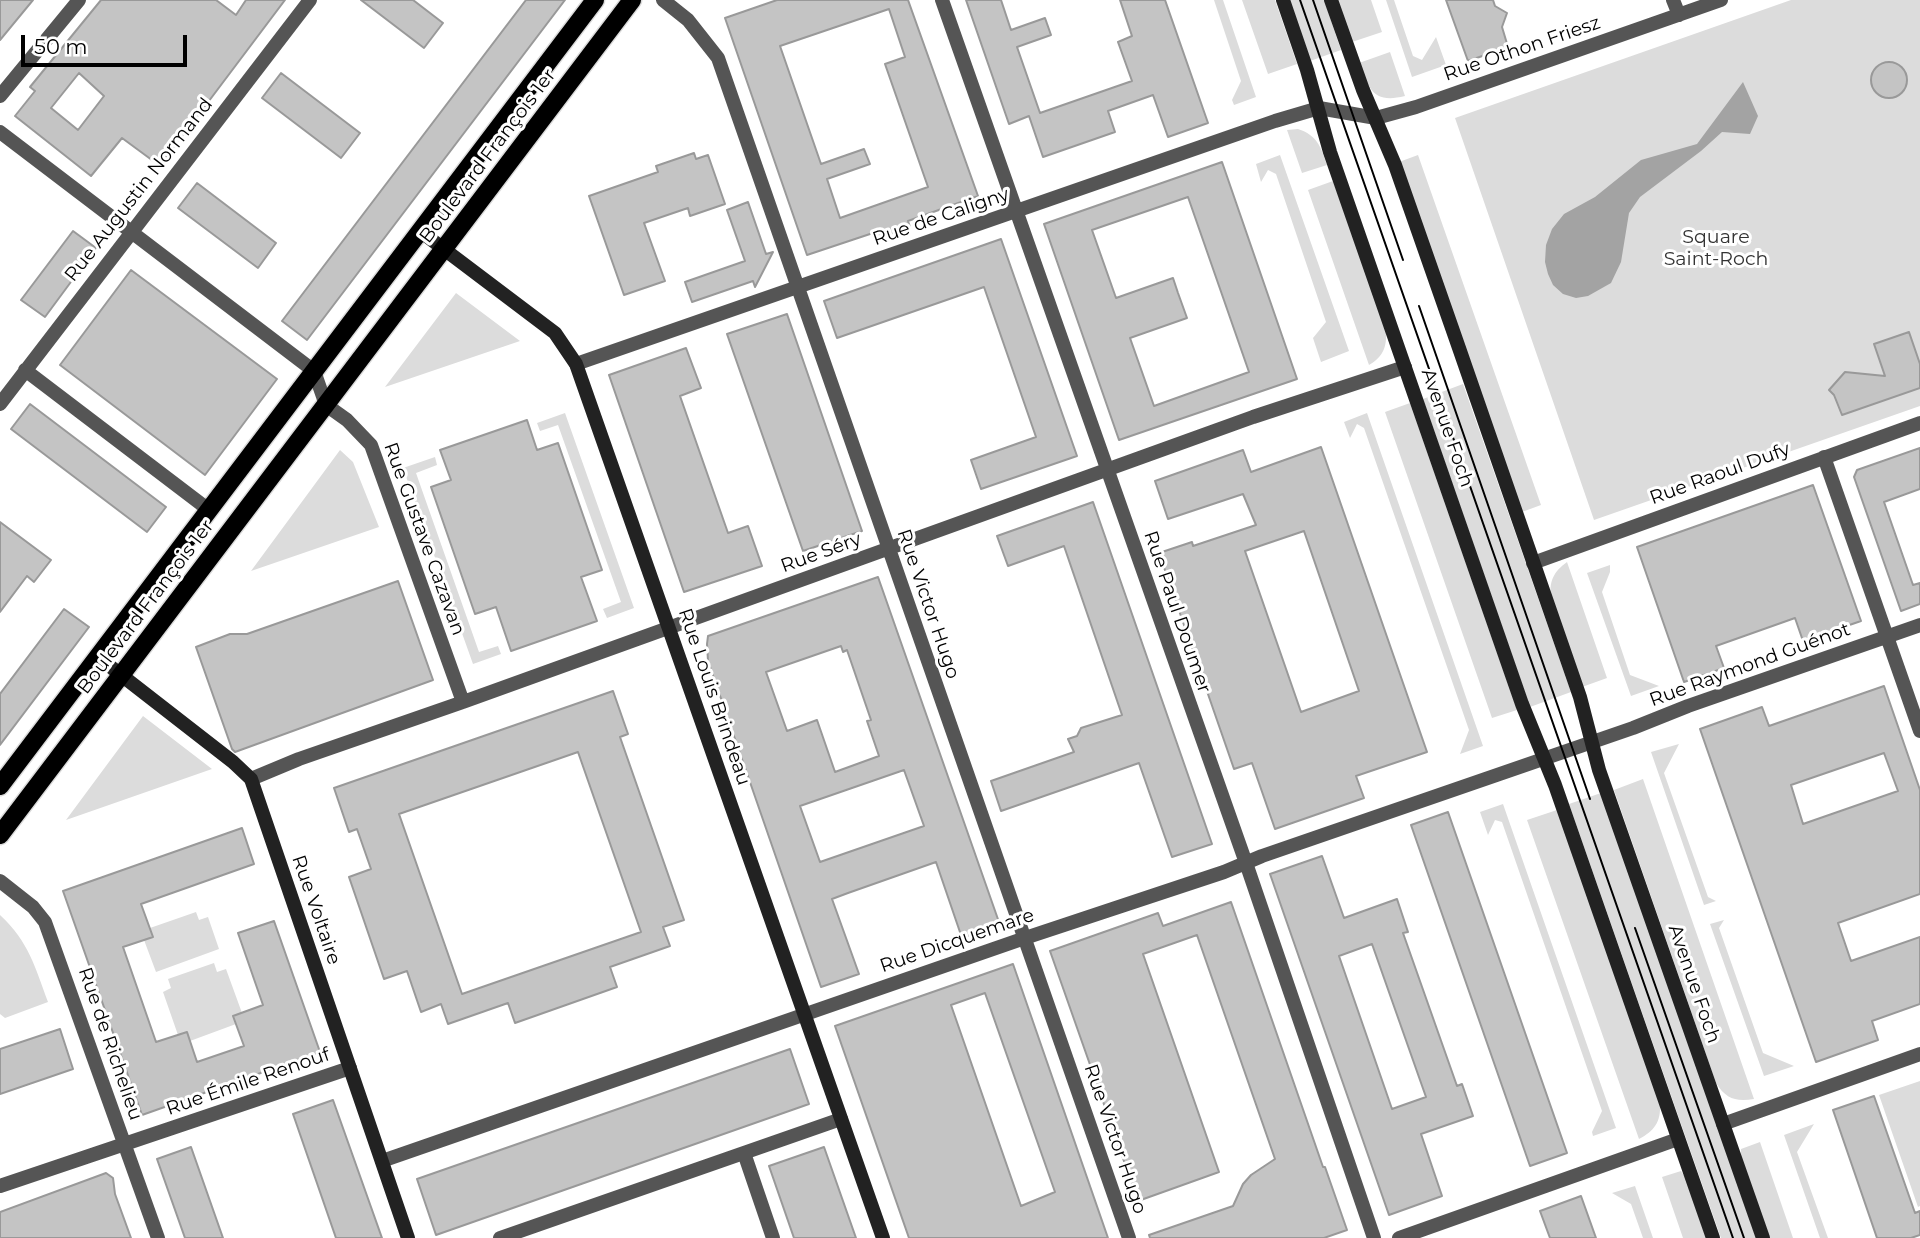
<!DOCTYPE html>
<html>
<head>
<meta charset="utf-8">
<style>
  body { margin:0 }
  #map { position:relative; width:1920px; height:1238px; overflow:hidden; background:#fff; font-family:Montserrat,sans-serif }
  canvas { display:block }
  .scale { position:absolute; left:21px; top:35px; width:166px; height:32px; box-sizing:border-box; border:4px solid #000; border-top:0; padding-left:9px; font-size:21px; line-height:24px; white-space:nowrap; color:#000; -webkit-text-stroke:5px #fff; paint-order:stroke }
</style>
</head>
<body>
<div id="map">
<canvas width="1920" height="1238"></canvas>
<div class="scale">50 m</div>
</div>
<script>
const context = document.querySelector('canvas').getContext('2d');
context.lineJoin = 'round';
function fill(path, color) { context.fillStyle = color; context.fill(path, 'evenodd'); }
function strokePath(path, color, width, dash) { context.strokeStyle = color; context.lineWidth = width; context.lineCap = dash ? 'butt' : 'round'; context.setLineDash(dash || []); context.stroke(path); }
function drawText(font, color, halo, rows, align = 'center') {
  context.font = font + ' Montserrat,sans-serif'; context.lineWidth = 6; context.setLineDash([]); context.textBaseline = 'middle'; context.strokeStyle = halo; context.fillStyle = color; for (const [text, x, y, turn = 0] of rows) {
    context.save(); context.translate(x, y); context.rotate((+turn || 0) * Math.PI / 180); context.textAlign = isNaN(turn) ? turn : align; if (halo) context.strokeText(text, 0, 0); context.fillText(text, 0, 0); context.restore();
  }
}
fill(new Path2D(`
  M 1214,0 L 1223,0 L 1256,97 L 1234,105 L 1232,100 L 1241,81 Z
  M 1242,0 L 1275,0 L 1297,64 L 1268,74 Z
  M 1289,0 L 1324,0 L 1341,50 L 1310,61 Z
  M 1337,0 L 1371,0 L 1382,32 L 1352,42 Z
  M 1386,0 L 1394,0 L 1413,56 L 1422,60 L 1436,37 L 1446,65 L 1412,77 Z
  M 1791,0 L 1920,0 L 1920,406 L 1594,520 L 1455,118 Z
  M 1390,52 L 1405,96 C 1373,104 1369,89 1359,63 Z
  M 1298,129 C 1317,135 1321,147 1327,165 L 1302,173 L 1287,130 Z
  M 1280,155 L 1349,351 L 1321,362 L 1313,338 L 1326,322 L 1276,174 L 1268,170 L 1261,182 L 1256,164 Z
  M 1418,155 L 1541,505 L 1522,512 L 1399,162 Z
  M 1333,181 L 1386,331 C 1387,347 1383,357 1369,365 L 1308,190 Z
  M 456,293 L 520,341 L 385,387 Z
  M 1463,384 L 1571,692 L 1530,707 L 1423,399 Z
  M 1410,403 L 1517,710 L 1492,718 L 1385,412 Z
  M 565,413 L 634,608 L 607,618 L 603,609 L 621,602 L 558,425 L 540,431 L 537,423 Z
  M 1367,413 L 1483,746 L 1460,754 L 1469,730 L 1364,428 L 1357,424 L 1350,438 L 1344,422 Z
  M 340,450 L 353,462 L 379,527 L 251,571 Z
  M 435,457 L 437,465 L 416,473 L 479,652 L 498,646 L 501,654 L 473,664 L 403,468 Z
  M 1567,562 L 1607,678 L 1582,687 L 1551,598 C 1549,582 1553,572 1567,562 Z
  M 1610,565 L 1610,572 L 1602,592 L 1630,675 L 1659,686 L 1631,696 L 1587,573 Z
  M 143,716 L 212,769 L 66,820 Z
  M 1679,744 L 1664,773 L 1708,897 L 1716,901 L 1704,905 L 1651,752 Z
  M 1643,779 L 1754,1099 C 1736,1102 1726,1099 1716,1083 L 1614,790 Z
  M 1601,793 L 1756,1238 L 1721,1238 L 1569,804 Z
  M 1503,804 L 1616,1128 L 1593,1136 L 1592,1132 L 1602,1111 L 1502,822 L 1495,820 L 1488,835 L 1480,812 Z
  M 1557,810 L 1660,1104 C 1661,1122 1654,1131 1639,1139 L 1527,820 Z
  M 196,912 L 199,920 L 208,917 L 219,949 L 156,972 L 144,940 L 153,936 L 150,928 Z
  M 0,915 C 29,942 35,967 48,1002 L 5,1018 L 0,1014 Z
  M 1724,920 L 1719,928 L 1763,1053 L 1794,1066 L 1764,1076 L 1710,924 Z
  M 214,963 L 217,972 L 226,969 L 242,1013 L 233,1016 L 236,1024 L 190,1041 L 186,1032 L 178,1035 L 163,992 L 171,988 L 168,979 Z
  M 1920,1081 L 1920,1206 L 1918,1207 L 1879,1095 Z
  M 1814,1124 L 1797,1152 L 1828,1238 L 1820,1238 L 1784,1135 Z
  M 1760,1142 L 1793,1238 L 1770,1238 L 1768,1233 L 1741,1157 L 1741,1149 Z
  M 1681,1171 L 1685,1177 L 1706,1238 L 1683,1238 L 1662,1177 Z
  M 1635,1186 L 1653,1238 L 1643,1238 L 1631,1204 L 1612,1193 Z`), '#dcdcdc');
fill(new Path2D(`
  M 1743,82 L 1758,116 L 1750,134 L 1722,132 L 1701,151 L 1640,197 L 1629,213 L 1621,262 L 1611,283 L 1588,296 L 1576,298 L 1563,294 L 1553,285 L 1548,274 L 1545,262 L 1546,245 L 1552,229 L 1564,214 L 1595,197 L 1641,160 L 1697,144 Z`), '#a3a3a3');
const building = new Path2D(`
  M 0,0 L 33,0 L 0,40 Z
  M 101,0 L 216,0 L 236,15 L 246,0 L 285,0 L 160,166 L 122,138 L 91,176 L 15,116 L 35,91 L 30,87 ZM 79,73 L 104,96 L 78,130 L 51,108 Z
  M 361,0 L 413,0 L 443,23 L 424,48 Z
  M 526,0 L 565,0 L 307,340 L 282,321 Z
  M 777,0 L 908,0 L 978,196 L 908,221 L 910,227 L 878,238 L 876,232 L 807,255 L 725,18 ZM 889,9 L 905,57 L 885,64 L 928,187 L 840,218 L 827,179 L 870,164 L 864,149 L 821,164 L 780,46 Z
  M 966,0 L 1001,0 L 1011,30 L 1045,18 L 1051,35 L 1017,47 L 1040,113 L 1132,81 L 1118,42 L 1132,36 L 1120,0 L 1165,0 L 1208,123 L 1168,137 L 1153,95 L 1108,111 L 1115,132 L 1043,157 L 1029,116 L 1009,124 Z
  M 1446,0 L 1493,0 L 1495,6 L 1507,13 L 1502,27 L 1508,47 L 1468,61 Z
  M1871 80a18 18 0 1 1 36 0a18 18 0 1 1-36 0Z
  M 281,73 L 360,133 L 341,158 L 262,98 Z
  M 694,153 L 696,159 L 708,155 L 725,204 L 690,216 L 688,208 L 644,223 L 665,281 L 624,295 L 589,196 L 658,172 L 656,166 Z
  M 1222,162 L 1297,379 L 1119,440 L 1044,224 ZM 1188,197 L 1249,372 L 1154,406 L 1130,338 L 1187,318 L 1178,293 L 1173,278 L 1116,298 L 1092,230 Z
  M 197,183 L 276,243 L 258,268 L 178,208 Z
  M 748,202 L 766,254 L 773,252 L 755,287 L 753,281 L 692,302 L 685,282 L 745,261 L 727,210 Z
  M 73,231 L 96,248 L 45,317 L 21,300 Z
  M 1001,239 L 1077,456 L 981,489 L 971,460 L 1036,437 L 984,287 L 837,338 L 824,301 Z
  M 131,270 L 277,379 L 205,475 L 60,365 Z
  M 787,314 L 862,531 L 803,551 L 727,334 Z
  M 1909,332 L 1920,364 L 1920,388 L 1842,415 L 1834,395 L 1829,390 L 1845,372 L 1885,376 L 1874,344 Z
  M 686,348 L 701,388 L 680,396 L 728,533 L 748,526 L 762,566 L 684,592 L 609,375 Z
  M 30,404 L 166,507 L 147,532 L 11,429 Z
  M 527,420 L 537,450 L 558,443 L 602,570 L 581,577 L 597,621 L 511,651 L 496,607 L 475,614 L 431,487 L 451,480 L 440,450 Z
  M 1321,447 L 1427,752 L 1356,776 L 1364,798 L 1275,829 L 1252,763 L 1234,769 L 1159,553 L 1192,542 L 1193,546 L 1256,525 L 1243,494 L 1168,519 L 1155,481 L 1243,450 L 1251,472 ZM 1304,531 L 1359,691 L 1301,712 L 1245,551 Z
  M 1920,448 L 1920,489 L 1884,502 L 1913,585 L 1920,583 L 1920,604 L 1901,611 L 1854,477 L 1857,470 Z
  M 1813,485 L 1861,621 L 1803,641 L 1795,618 L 1716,646 L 1724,668 L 1684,682 L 1637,547 Z
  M 1093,502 L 1212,844 L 1172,857 L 1139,763 L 1001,811 L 991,781 L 1074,752 L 1068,739 L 1077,736 L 1081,728 L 1122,715 L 1064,546 L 1008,566 L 997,536 Z
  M 0,522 L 51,560 L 34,582 L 27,576 L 0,612 Z
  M 878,577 L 1000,925 L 962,938 L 936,862 L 848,893 L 832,899 L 859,974 L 821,987 L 708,661 L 707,644 L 708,636 ZM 841,646 L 843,652 L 847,650 L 871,720 L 867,721 L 879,756 L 835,772 L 817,720 L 787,731 L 766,672 ZM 904,770 L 924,826 L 820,862 L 800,806 Z
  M 398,581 L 433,680 L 235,752 L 232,749 L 196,647 L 230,634 L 247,634 Z
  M 64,609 L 89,627 L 0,745 L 0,694 Z
  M 1884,686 L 1920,790 L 1920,894 L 1838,923 L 1851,961 L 1920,937 L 1920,1004 L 1872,1021 L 1878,1040 L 1816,1062 L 1700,729 L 1762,707 L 1769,726 ZM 1884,753 L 1898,791 L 1803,824 L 1791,785 Z
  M 613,691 L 628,734 L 620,737 L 684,920 L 663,927 L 670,946 L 610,967 L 617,987 L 515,1023 L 508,1003 L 448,1024 L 441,1004 L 421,1012 L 407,971 L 384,979 L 349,877 L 371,869 L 357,829 L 349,832 L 334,788 ZM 578,752 L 641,932 L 462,994 L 399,814 Z
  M 1448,812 L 1567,1153 L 1530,1166 L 1411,825 Z
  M 242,828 L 254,864 L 141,904 L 153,937 L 123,947 L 156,1042 L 187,1032 L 197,1062 L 244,1046 L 233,1016 L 263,1005 L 238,933 L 274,921 L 320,1052 L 142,1115 L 63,891 Z
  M 1322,856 L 1344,918 L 1397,899 L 1408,932 L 1403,933 L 1457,1086 L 1462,1084 L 1473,1116 L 1421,1134 L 1442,1196 L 1389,1215 L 1270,874 ZM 1372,944 L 1426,1097 L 1392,1109 L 1339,956 Z
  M 1231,902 L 1323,1167 L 1325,1167 L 1347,1230 L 1324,1238 L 1150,1238 L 1149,1235 L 1233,1206 L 1243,1184 L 1251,1175 L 1275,1159 L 1197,935 L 1143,954 L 1219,1172 L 1138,1201 L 1050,951 L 1158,913 L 1163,926 Z
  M 1013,964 L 1108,1238 L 909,1238 L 835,1026 ZM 985,993 L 1055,1192 L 1021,1206 L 951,1005 Z
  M 60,1029 L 73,1069 L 0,1094 L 0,1049 Z
  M 790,1049 L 809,1104 L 436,1235 L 417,1179 Z
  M 1874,1096 L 1915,1213 L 1920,1211 L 1920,1235 L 1911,1238 L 1877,1238 L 1833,1110 Z
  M 333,1100 L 382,1238 L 336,1238 L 293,1114 Z
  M 191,1147 L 223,1238 L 185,1238 L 157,1159 Z
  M 824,1147 L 856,1238 L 794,1238 L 769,1166 Z
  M 106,1173 L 113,1178 L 115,1194 L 131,1238 L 0,1238 L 0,1212 Z
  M 1581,1196 L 1596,1238 L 1550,1238 L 1540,1211 Z`);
fill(building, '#c4c4c4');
strokePath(building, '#999', 2);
const primary = new Path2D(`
  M 0,786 L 595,0
  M 0,835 L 632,0`);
strokePath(primary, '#dbdbdb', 21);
strokePath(new Path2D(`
  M 663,0 L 688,20 L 718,58 L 1129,1238
  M 942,0 L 1246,863 L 1374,1238
  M 1673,0 L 1679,15
  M 0,96 L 79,0
  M 0,132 L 314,371 L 326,405 L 347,420 L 371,445 L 463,702
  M 576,364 L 1275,121 L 1319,108 L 1376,118 L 1416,107 L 1721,0
  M 25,370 L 209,510
  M 0,404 L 310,0
  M 1824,457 L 1920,731
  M 1533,563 L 1920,423
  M 251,779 L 299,759 L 463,702 L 1253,417 L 1405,367
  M 0,881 L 33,907 L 45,922 L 158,1238
  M 1723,1124 L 1920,1054
  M 744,1153 L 773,1238
  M 382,1161 L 1025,938 L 1224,872 L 1262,856 L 1633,728 L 1688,706 L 1920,625
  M 0,1186 L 350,1068
  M 500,1238 L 841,1119
  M 1399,1238 L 1678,1139`), '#555', 14);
strokePath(new Path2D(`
  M 1283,0 L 1307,70 L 1330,152 L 1522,704 L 1555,785 L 1713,1238
  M 1331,0 L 1363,90 L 1395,165 L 1459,348 L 1580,697 L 1599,770 L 1763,1238
  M 420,231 L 555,333 L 576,364 L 883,1238
  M 98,657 L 233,762 L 251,779 L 408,1238`), '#222', 14);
strokePath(primary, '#000', 18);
strokePath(new Path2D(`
  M 1300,0 L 1733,1238
  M 1313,0 L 1403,260
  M 1419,306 L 1590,799
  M 1635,928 L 1744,1238`), '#000', 2);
drawText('19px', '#000', '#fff', [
  ["Rue Othon Friesz",1522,49,-19],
  ["Boulevard François 1er",488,156,-53],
  ["Rue Augustin Normand",139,190,-52],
  ["Rue de Caligny",941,217,-19],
  ["Avenue Foch",1447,428,71],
  ["Rue Raoul Dufy",1720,474,-20],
  ["Rue Gustave Cazavan",424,539,70],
  ["Rue Séry",821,553,-20],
  ["Rue Victor Hugo",928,604,71],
  ["Boulevard François 1er",146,607,-53],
  ["Rue Paul Doumer",1177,612,71],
  ["Rue Raymond Guénot",1750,665,-20],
  ["Rue Louis Brindeau",714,697,71],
  ["Rue Voltaire",316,910,71],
  ["Rue Dicquemare",957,941,-19],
  ["Avenue Foch",1694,984,71],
  ["Rue de Richelieu",110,1044,71],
  ["Rue Émile Renouf",248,1082,-19],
  ["Rue Victor Hugo",1115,1139,71]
]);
drawText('19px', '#333', '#fff', [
  ["Square",1716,237],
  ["Saint-Roch",1716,259]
]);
</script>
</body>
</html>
